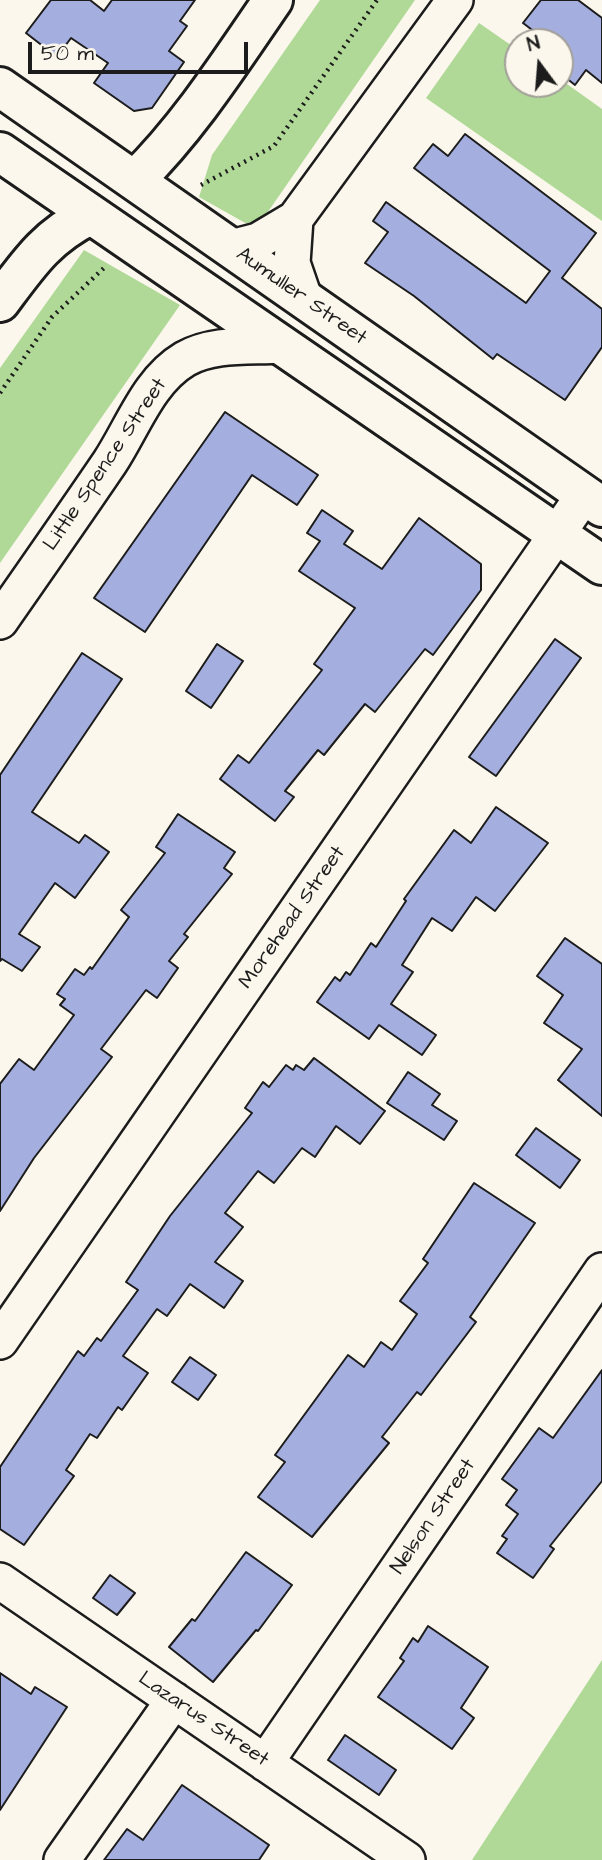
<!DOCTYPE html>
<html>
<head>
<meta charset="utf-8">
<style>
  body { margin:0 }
  #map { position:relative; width:602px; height:1860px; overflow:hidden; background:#fbf7ec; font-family:"Architects Daughter",sans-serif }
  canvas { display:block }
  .north { position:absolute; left:504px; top:28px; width:70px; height:70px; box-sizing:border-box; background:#fbf7ec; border:2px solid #a29f99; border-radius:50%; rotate:344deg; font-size:19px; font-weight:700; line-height:28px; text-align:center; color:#1c1c1c }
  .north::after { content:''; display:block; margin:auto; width:24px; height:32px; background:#1c1c1c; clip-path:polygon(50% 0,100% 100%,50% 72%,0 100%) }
  .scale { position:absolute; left:28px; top:42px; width:220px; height:32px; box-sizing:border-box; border:4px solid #1c1c1c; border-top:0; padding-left:9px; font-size:21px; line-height:24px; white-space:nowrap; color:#1c1c1c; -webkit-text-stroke:5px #fbf7ec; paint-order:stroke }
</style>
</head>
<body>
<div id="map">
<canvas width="602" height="1860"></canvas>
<div class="north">N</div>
<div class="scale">50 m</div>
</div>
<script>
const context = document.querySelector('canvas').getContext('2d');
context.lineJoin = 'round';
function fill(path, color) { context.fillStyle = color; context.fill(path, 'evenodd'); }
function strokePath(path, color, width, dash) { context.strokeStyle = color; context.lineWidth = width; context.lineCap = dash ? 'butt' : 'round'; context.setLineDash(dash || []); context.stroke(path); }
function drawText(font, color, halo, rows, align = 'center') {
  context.font = font + ' "Architects Daughter",sans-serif'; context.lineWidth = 7; context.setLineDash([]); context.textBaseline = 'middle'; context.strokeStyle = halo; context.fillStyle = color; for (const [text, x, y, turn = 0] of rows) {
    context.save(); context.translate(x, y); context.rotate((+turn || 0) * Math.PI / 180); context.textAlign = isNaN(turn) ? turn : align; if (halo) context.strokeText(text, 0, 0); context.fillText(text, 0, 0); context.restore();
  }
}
fill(new Path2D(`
  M 320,0 L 415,0 L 256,229 L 199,197 L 212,155 Z
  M 479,23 L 518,50 L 518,84 L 560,84 L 560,79 L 602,109 L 602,221 L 426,98 Z
  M 84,250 L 180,305 L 0,563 L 0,368 Z
  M 602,1660 L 602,1860 L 472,1860 Z`), '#b0d997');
const building = new Path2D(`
  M 51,0 L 90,0 L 104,11 L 112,0 L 195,0 L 180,21 L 187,26 L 169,51 L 184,62 L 152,108 L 134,111 L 94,83 L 108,63 L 71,38 L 57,57 L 26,33 Z
  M 541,0 L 578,0 L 602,18 L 602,83 L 586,70 L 575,85 L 560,73 L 560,42 L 548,42 L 523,23 Z
  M 465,134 L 596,233 L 562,278 L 602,309 L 602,347 L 565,400 L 497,354 L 493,359 L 414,296 L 365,263 L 388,232 L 373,221 L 386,202 L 526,303 L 550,271 L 414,168 L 433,144 L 448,156 Z
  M 225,412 L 318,475 L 297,505 L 252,475 L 145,632 L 94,598 Z
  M 322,510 L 353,531 L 344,544 L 382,569 L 419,518 L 481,564 L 481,590 L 433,655 L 425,649 L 375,712 L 365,704 L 324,755 L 318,750 L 285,791 L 294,797 L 275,821 L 220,779 L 238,755 L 249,763 L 322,670 L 314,664 L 355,608 L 299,571 L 320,541 L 307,533 Z
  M 555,639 L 581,658 L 496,776 L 469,757 Z
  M 217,644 L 243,661 L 211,708 L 186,691 Z
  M 82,653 L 122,679 L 32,812 L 79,843 L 85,835 L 109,852 L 75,898 L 55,883 L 19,934 L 40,947 L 22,971 L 2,959 L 0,961 L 0,775 Z
  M 496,807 L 548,843 L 495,911 L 476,897 L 452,931 L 432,918 L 402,965 L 413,972 L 391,1004 L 436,1035 L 422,1055 L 379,1025 L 369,1039 L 317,1002 L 335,977 L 340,981 L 346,972 L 350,975 L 371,943 L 376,947 L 406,901 L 404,899 L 454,830 L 471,843 Z
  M 178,814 L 235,852 L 224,868 L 232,874 L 184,934 L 188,937 L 169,961 L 178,968 L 157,998 L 146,990 L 101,1049 L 112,1057 L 34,1158 L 0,1211 L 0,1084 L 19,1059 L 34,1070 L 74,1015 L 60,1005 L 65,999 L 57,994 L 75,969 L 84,975 L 90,967 L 92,969 L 129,917 L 121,910 L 165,853 L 156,847 Z
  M 565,938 L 602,964 L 602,1116 L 558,1080 L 582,1049 L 544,1023 L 563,995 L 537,976 Z
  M 314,1058 L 385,1111 L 360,1144 L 336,1126 L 315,1157 L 302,1148 L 274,1183 L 258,1171 L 225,1213 L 243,1227 L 215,1262 L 243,1281 L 224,1308 L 190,1284 L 167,1316 L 157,1309 L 123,1356 L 148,1373 L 122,1410 L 118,1407 L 97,1438 L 90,1434 L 66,1470 L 74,1476 L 24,1545 L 0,1529 L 0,1467 L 78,1351 L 84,1356 L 97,1338 L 101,1341 L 138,1290 L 126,1282 L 170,1216 L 252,1113 L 245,1108 L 263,1082 L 269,1087 L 286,1065 L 293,1070 L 296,1065 L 304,1070 Z
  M 408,1072 L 440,1094 L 432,1105 L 457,1121 L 444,1140 L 387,1103 Z
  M 536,1128 L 580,1160 L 560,1188 L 516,1155 Z
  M 474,1183 L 535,1223 L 470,1317 L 476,1322 L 421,1395 L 417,1392 L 382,1437 L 389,1443 L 312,1537 L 258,1497 L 285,1462 L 275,1455 L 348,1355 L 364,1367 L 381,1342 L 392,1350 L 417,1314 L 400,1301 L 428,1263 L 423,1259 Z
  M 190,1357 L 216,1375 L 198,1400 L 172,1382 Z
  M 602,1370 L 602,1481 L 550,1546 L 554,1549 L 533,1578 L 497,1553 L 507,1539 L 502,1536 L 518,1514 L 506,1505 L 517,1490 L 502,1479 L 539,1428 L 553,1438 Z
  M 246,1552 L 292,1585 L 258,1631 L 256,1630 L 213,1682 L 169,1647 L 192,1619 L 195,1621 Z
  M 110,1575 L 135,1593 L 117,1615 L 93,1598 Z
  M 428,1626 L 488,1667 L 461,1708 L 474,1718 L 452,1749 L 378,1697 L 404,1661 L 400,1658 L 413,1638 L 418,1642 Z
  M 0,1673 L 31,1694 L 35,1687 L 67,1707 L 0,1810 Z
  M 345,1735 L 396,1770 L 379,1795 L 328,1760 Z
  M 182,1785 L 269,1845 L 259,1860 L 104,1860 L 127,1829 L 143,1840 Z`);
fill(building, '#a5afdf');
strokePath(building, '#1c1c1c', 2);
const minor = new Path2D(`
  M 295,219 L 292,263 L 304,298
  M 231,248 L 258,241 L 295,219 L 455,0
  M 0,621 C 37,568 74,515 110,462 C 133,427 148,381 185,359 C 213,343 250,347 280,345
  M 0,1341 L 584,495
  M 0,1581 L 407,1860
  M 265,1763 L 602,1271
  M 62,1860 L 174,1700`);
const tertiary = new Path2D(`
  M 135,180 C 189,127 231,61 273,0
  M 0,302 C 29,263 46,237 90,215`);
const secondary = new Path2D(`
  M 0,87 L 602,507
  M 0,152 L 602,565`);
strokePath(minor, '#1c1c1c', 40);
strokePath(tertiary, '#1c1c1c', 44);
strokePath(secondary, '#1c1c1c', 44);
strokePath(new Path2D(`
  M 201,185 L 274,146 L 377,0
  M 0,393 L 52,317 L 106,266`), '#1c1c1c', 4.5, [2, 5]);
strokePath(minor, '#fbf7ec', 35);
strokePath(tertiary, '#fbf7ec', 38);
strokePath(secondary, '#fbf7ec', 38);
drawText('21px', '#1c1c1c', '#fbf7ec', [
  ["Aumuller Street",301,297,35],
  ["Little Spence Street",106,465,-56],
  ["Morehead Street",293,918,-55],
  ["Nelson Street",434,1517,-56],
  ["Lazarus Street",203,1720,34]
]);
</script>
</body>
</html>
